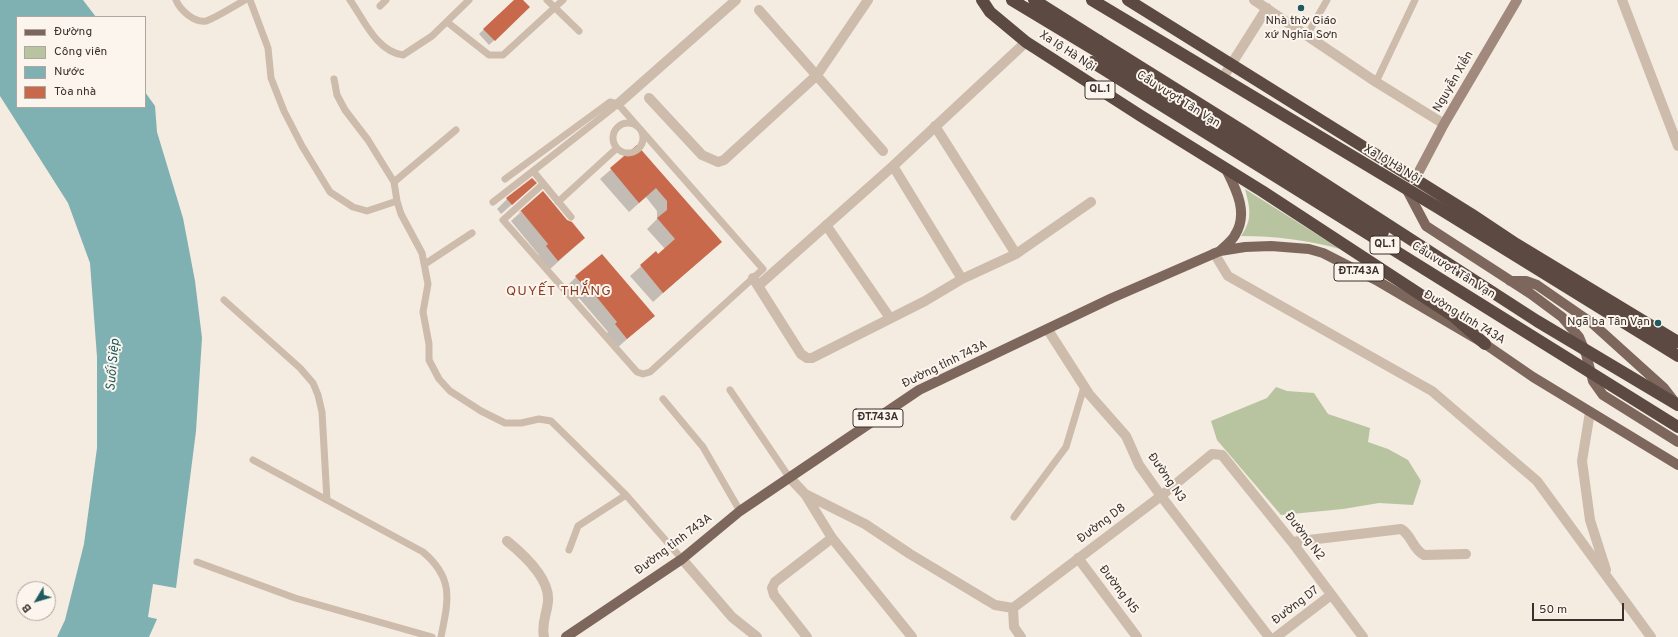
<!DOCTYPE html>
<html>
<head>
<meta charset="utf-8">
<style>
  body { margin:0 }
  #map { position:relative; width:1678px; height:637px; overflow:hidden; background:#f4ebe1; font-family:Overpass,sans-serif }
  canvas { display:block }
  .legend { position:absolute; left:16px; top:16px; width:130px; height:92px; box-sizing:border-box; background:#fbf5ee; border:1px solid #aea6a0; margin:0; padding:5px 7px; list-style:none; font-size:12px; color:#3b302b }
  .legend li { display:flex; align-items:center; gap:8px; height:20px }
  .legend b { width:20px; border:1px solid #aea6a0 }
  .north { position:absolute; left:16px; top:581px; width:40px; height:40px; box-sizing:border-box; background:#fbf5ee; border:1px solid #aea6a0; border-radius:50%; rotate:232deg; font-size:11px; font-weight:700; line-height:16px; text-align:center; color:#3b302b }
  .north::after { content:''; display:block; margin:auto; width:14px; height:18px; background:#1f5a5e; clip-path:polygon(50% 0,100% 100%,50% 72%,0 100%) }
  .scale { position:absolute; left:1532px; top:603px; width:92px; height:18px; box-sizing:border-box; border:2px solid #3b302b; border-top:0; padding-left:5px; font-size:12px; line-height:14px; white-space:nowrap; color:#3b302b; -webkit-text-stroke:3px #fbf5ee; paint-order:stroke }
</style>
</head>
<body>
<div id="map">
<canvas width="1678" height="637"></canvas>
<ul class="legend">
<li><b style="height:5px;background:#7d675c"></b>Đường</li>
<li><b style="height:11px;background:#b8c4a0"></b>Công viên</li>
<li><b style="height:11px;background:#7fb0b2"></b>Nước</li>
<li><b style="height:11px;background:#c8694b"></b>Tòa nhà</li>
</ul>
<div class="north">B</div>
<div class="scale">50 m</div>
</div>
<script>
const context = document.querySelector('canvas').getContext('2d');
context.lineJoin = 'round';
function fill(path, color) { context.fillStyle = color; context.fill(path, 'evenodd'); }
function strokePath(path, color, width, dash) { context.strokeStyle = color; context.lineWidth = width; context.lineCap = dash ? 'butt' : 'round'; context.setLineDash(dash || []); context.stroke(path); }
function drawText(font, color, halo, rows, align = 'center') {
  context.font = font + ' Overpass,sans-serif'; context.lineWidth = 4; context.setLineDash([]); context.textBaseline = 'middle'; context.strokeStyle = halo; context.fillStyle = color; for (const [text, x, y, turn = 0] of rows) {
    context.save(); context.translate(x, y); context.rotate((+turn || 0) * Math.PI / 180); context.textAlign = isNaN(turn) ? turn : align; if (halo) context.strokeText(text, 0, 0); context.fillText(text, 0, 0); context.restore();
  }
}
fill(new Path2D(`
  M 1245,189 L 1340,249 C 1307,240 1276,236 1241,236 C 1253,219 1250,208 1245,189 Z
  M 1276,387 L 1287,391 L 1314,393 L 1328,414 L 1370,428 L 1368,442 L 1388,449 L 1408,460 L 1421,481 L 1413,505 L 1379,503 L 1343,509 L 1281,515 L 1217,440 L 1211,421 L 1267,398 Z`), '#b8c4a0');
fill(new Path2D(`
  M 0,0 L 83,0 L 96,17 L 17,17 L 17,107 L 145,107 L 145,92 L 155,106 L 157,132 L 183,218 L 195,281 L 202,338 L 196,431 L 176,588 L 153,584 L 148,617 L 157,619 L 149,637 L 57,637 L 65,620 L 84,544 L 97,448 L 97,357 L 90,263 L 68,203 L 0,96 Z`), '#7fb0b2');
fill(new Path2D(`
  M 515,0 L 522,0 L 529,7 L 489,45 L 479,34 Z
  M 637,147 L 720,242 L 653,302 L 630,276 L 656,253 L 658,255 L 665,249 L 647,229 L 657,219 L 657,211 L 646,197 L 629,212 L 600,179 Z
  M 543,192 L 567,221 L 584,238 L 548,271 L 536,257 L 539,255 L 511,221 Z
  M 525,193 L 501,214 L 497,209 L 507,199 Z
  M 576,277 L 653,316 L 617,348 L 605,335 L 608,332 L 579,298 L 577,300 L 566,287 Z`), '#0003');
fill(new Path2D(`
  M 514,0 L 523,0 L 530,7 L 495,41 L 483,29 Z
  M 637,145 L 722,242 L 663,293 L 640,265 L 656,251 L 658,254 L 675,239 L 657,218 L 667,210 L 667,201 L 656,188 L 639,203 L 610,168 Z
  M 532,178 L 537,183 L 512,205 L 506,198 Z
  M 543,191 L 567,220 L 572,222 L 585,238 L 558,261 L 546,246 L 548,244 L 521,211 L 518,213 Z
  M 602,254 L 655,316 L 627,339 L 615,324 L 617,322 L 590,289 L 588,291 L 575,276 Z`), '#c8694b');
strokePath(new Path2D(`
  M 176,0 C 180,10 194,23 206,21 C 214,19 236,5 245,0
  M 250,0 L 268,48 L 271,78 L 284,111 L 302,146 L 330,192 L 353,207 L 367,211 L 397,201
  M 350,0 C 364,20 377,52 403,55 L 432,36 L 469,0
  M 547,0 L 579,31
  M 380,6 L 386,0
  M 447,22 L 489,55 L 503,55 L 563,0
  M 1307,35 L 1327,0
  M 334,79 L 337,95 L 345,110 L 368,140 L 394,182 L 397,201 L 401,214 L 422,253 L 428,284 L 423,312 L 429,344 L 429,360 L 439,379 L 450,391 L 481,411 L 505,423 L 521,423 L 539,419 L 551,421 L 626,495 L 682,559
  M 1376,82 L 1415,0
  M613 138a15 15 0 1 1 30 0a15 15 0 1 1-30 0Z
  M 505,179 L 610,102 L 618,104 L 763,269 L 650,372 L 643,374 L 637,372 L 503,220 L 543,184
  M 394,182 L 456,130
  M 493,202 L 533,171
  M 558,202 L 617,148
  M 571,217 L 533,171 L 618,104
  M 425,264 L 472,233
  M 224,300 L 300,368 L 313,383 L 318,395 L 322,412 L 327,500
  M 730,390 L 789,477
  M 663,399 L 703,447 L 740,511
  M 253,460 L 423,552 C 455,579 448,601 441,637
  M 1014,517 L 1066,447 L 1084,387
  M 569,550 L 578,526 L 626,495
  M 197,562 L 295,598 L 432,637`), '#cdbbac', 7);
strokePath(new Path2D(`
  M 1254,0 L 1376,82 L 1444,124
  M 1622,0 L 1678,146
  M 759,10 L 883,151
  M 1222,79 L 1267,8
  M 649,98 L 702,155 L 718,162 L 724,160 L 817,75 L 868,0
  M 618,104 L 736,0
  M 935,126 L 1016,254
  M 893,166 L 962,279
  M 826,225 L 890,318
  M 1214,253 L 1228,276 L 1432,391 L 1537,481 L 1651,637
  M 753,278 L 801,354 L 807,358 L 812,358 L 925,301 L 962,279 L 1016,254 L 1091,202
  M 758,286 L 893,166 L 1026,42
  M 1048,330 L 1089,394 L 1126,436 L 1139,465 L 1161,496 L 1269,637
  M 1590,412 L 1582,461 L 1590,520 L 1606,570
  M 789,477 L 805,494 L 832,538 L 912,637
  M 805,494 L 865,524 L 910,554 L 995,605 L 1013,608
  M 507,541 C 523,554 550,578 548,601 C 547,614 541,623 544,637
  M 1292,542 L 1401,529 C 1412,535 1412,549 1424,555 L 1466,554
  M 1078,558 L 1137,637
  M 682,559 L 732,617 L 757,637
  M 807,637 L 774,595 L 772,588 L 775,582 L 832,538
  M 1021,637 L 1014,627 L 1013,608 L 1161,496 L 1212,454 L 1222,455 L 1292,542 L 1363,637
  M 1276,637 L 1331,595`), '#cdbbac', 10);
strokePath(new Path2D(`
  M 1415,179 L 1444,124 L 1517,0`), '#a18a7d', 10);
strokePath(new Path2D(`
  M 1408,192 L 1426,226 L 1531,294 L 1562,317 L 1579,337 L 1586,354 L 1593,381 L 1603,395 L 1678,442
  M 1220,251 C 1225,246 1232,241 1235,235 C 1249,213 1236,189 1226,169
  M 1510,281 L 1526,281 L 1537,285 L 1592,323 L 1664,388 L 1674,401
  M 566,637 L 682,559 L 740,511 L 919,390 L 1112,298 L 1220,251 L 1245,247 L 1271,246 L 1309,249 L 1323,253 L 1376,280 L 1485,344 L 1533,377 L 1678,465`), '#7d675c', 10);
strokePath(new Path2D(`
  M 982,0 L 990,12 L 1026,42 L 1141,116 L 1262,191 L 1453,316 L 1485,344
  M 1012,0 L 1100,53
  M 1034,0 L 1099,41
  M 1092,0 L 1437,207 L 1678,356
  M 1128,0 L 1471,214 L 1516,244 L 1678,342`), '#5c4a42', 12);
strokePath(new Path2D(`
  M 1099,41 L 1243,131 L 1537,321 L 1678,405
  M 1100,53 L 1383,232
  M 1092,62 L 1678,427`), '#5c4a42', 12);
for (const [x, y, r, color] of [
  [1301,8,4,"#1f5a5e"],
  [1658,323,4,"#1f5a5e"]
]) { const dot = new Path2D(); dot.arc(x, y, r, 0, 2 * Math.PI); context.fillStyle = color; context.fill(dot); strokePath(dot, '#fbf5ee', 1.5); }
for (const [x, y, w] of [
  [1100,90,30],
  [1385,245,30],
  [1359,272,50],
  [878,418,50]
]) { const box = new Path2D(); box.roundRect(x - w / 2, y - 9, w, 18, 3); context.fillStyle = '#fbf5ee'; context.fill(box); strokePath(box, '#3b302b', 1); }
drawText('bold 11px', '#3b302b', null, [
  ["QL.1",1100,90],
  ["QL.1",1385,245],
  ["ĐT.743A",1359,272],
  ["ĐT.743A",878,418]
]);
drawText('12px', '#3b302b', '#fbf5ee', [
  ["Nhà thờ Giáo",1301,22],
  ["xứ Nghĩa Sơn",1301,36],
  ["Ngã ba Tân Vạn",1650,323,"right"]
]);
drawText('12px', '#3b302b', '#fbf5ee', [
  ["Xa lộ Hà Nội",1067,52,33],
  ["Nguyễn Xiển",1454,82,-60],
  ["Cầu vượt Tân Vạn",1178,100,32],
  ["Xa lộ Hà Nội",1392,165,31],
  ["Cầu vượt Tân Vạn",1453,271,32],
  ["Đường tỉnh 743A",1464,318,31],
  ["Đường tỉnh 743A",945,365,-26],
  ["Đường N3",1166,478,55],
  ["Đường D8",1102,524,-37],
  ["Đường N2",1304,537,52],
  ["Đường tỉnh 743A",674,545,-37],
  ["Đường N5",1118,590,53],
  ["Đường D7",1296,606,-37]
]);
drawText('italic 13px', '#1f5a5e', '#fbf5ee', [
  ["Suối Siệp",114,365,-85]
]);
context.letterSpacing = '1px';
drawText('14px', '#8c3b22', '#fbf5ee', [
  ["QUYẾT THẮNG",559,292]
]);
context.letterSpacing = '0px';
</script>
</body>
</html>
